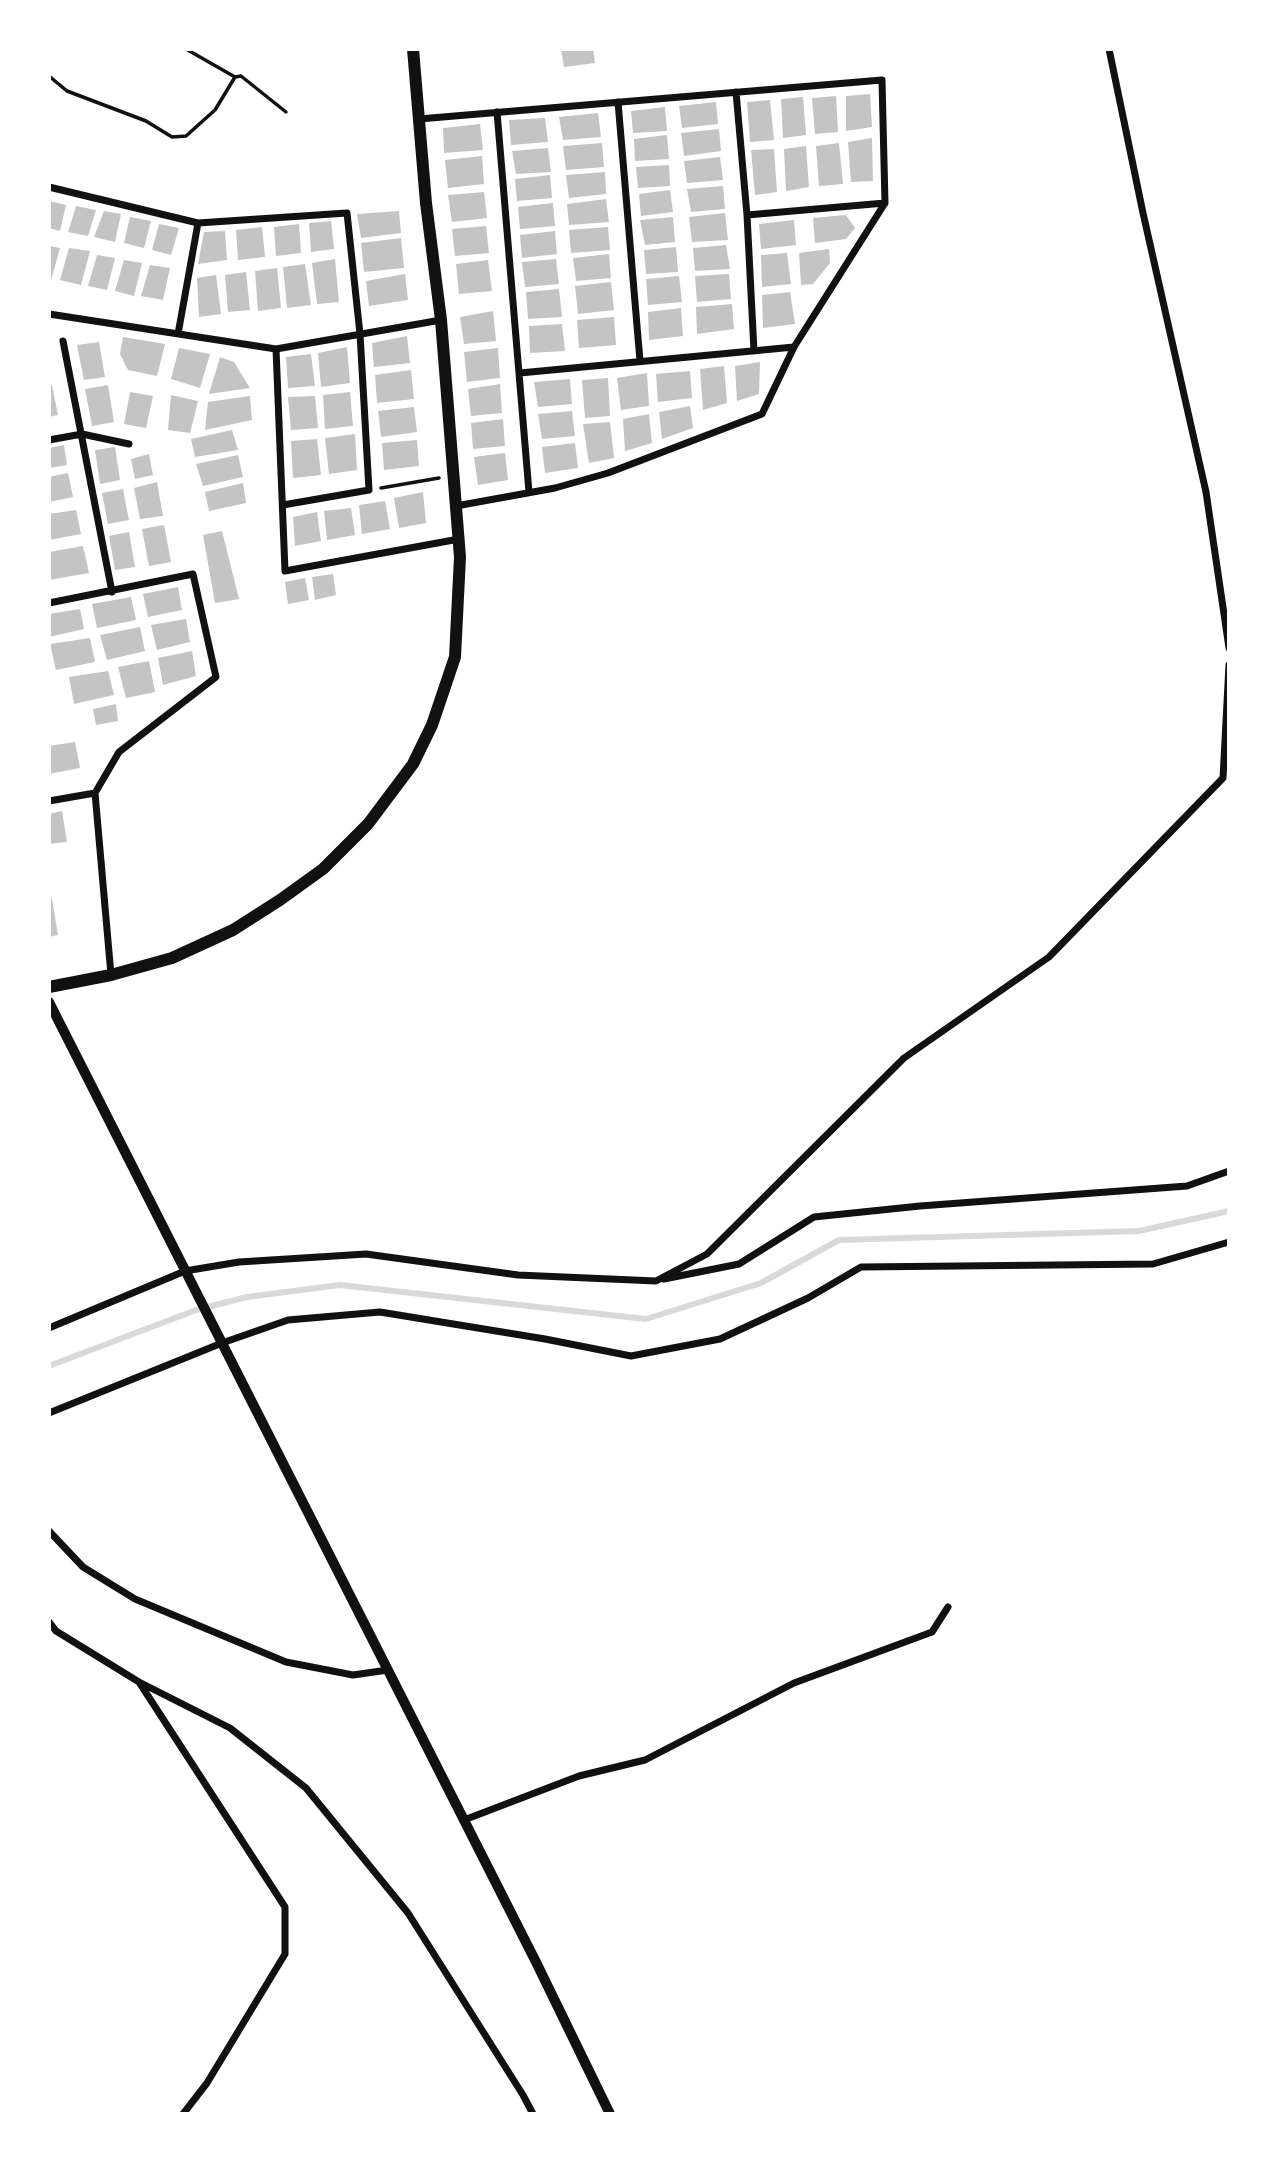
<!DOCTYPE html>
<html>
<head>
<meta charset="utf-8">
<style>
  body { margin:0 }
  #map { position:relative; width:1278px; height:2163px; overflow:hidden; background:#fff; font-family:"Roboto Condensed",sans-serif }
  canvas { display:block }
  .frame { position:absolute; inset:0; border:51px solid #fff; pointer-events:none }
</style>
</head>
<body>
<div id="map">
<canvas width="1278" height="2163"></canvas>
<div class="frame"></div>
</div>
<script>
const context = document.querySelector('canvas').getContext('2d');
context.lineJoin = 'round';
function strokePath(path, color, width, dash) { context.strokeStyle = color; context.lineWidth = width; context.lineCap = dash ? 'butt' : 'round'; context.setLineDash(dash || []); context.stroke(path); }
function fill(path, color) { context.fillStyle = color; context.fill(path, 'evenodd'); }
strokePath(new Path2D(`
  M 49,1366 L 196,1310 L 247,1297 L 340,1285 L 646,1319 L 761,1283 L 839,1240 L 1139,1231 L 1229,1211`), '#d9d9d9', 6);
fill(new Path2D(`
  M 561,49 L 593,49 L 595,63 L 564,67 Z
  M 870,94 L 872,127 L 846,131 L 846,96 Z
  M 836,96 L 838,132 L 815,134 L 812,98 Z
  M 803,97 L 806,135 L 783,138 L 781,99 Z
  M 770,100 L 774,140 L 750,142 L 747,102 Z
  M 716,102 L 718,124 L 682,128 L 679,106 Z
  M 665,107 L 667,131 L 633,133 L 631,111 Z
  M 598,113 L 601,137 L 563,140 L 559,117 Z
  M 545,118 L 548,142 L 511,145 L 509,120 Z
  M 480,124 L 483,150 L 444,153 L 443,128 Z
  M 719,129 L 721,151 L 684,156 L 681,133 Z
  M 667,135 L 669,159 L 635,161 L 634,139 Z
  M 872,138 L 873,181 L 851,182 L 848,142 Z
  M 602,143 L 604,167 L 566,170 L 563,146 Z
  M 839,143 L 843,184 L 819,186 L 816,146 Z
  M 806,146 L 809,187 L 786,191 L 784,149 Z
  M 548,148 L 551,172 L 516,174 L 512,151 Z
  M 774,149 L 777,192 L 755,195 L 751,150 Z
  M 482,156 L 484,184 L 448,188 L 445,160 Z
  M 720,157 L 723,180 L 687,183 L 684,161 Z
  M 669,165 L 670,186 L 638,188 L 636,167 Z
  M 605,172 L 606,194 L 569,198 L 566,175 Z
  M 550,175 L 552,198 L 517,201 L 515,179 Z
  M 723,186 L 725,209 L 691,212 L 687,189 Z
  M 670,190 L 673,212 L 641,216 L 639,194 Z
  M 484,192 L 487,218 L 452,222 L 448,195 Z
  M 606,199 L 609,222 L 569,225 L 567,204 Z
  M 49,201 L 66,205 L 60,231 L 49,228 Z
  M 553,203 L 555,226 L 520,229 L 518,207 Z
  M 76,206 L 96,210 L 88,236 L 68,232 Z
  M 104,211 L 121,214 L 115,242 L 94,237 Z
  M 399,211 L 401,233 L 361,238 L 357,214 Z
  M 725,213 L 728,240 L 692,242 L 689,217 Z
  M 846,215 L 855,228 L 846,239 L 815,243 L 813,218 Z
  M 130,217 L 151,221 L 144,248 L 124,243 Z
  M 673,217 L 675,242 L 645,245 L 640,220 Z
  M 794,220 L 796,245 L 761,249 L 759,224 Z
  M 331,221 L 334,249 L 311,252 L 309,223 Z
  M 159,224 L 179,228 L 171,255 L 152,250 Z
  M 299,224 L 301,253 L 276,256 L 274,227 Z
  M 486,226 L 489,253 L 455,256 L 452,229 Z
  M 262,227 L 265,257 L 238,260 L 236,230 Z
  M 608,227 L 610,250 L 571,253 L 569,230 Z
  M 225,231 L 227,260 L 198,264 L 204,232 Z
  M 555,231 L 557,254 L 522,258 L 520,235 Z
  M 401,238 L 404,268 L 364,272 L 361,243 Z
  M 726,245 L 730,269 L 695,271 L 693,248 Z
  M 49,246 L 60,248 L 50,284 L 49,284 Z
  M 676,247 L 678,272 L 646,274 L 644,250 Z
  M 69,248 L 90,251 L 81,285 L 60,280 Z
  M 829,249 L 830,263 L 813,284 L 801,285 L 799,253 Z
  M 787,253 L 791,284 L 762,287 L 761,255 Z
  M 609,254 L 611,278 L 576,281 L 573,258 Z
  M 97,255 L 115,258 L 107,290 L 88,286 Z
  M 335,259 L 339,302 L 317,304 L 312,263 Z
  M 556,259 L 559,284 L 525,287 L 522,262 Z
  M 124,260 L 142,263 L 134,296 L 115,291 Z
  M 488,260 L 492,291 L 459,294 L 456,264 Z
  M 305,264 L 311,305 L 287,308 L 283,267 Z
  M 150,265 L 170,268 L 163,300 L 141,296 Z
  M 277,268 L 281,308 L 258,311 L 255,271 Z
  M 246,272 L 250,310 L 228,312 L 225,275 Z
  M 405,274 L 408,300 L 369,306 L 366,281 Z
  M 729,274 L 731,299 L 697,302 L 695,276 Z
  M 216,275 L 221,314 L 199,317 L 197,278 Z
  M 679,276 L 682,302 L 648,305 L 646,279 Z
  M 611,282 L 614,310 L 578,314 L 575,286 Z
  M 559,289 L 562,317 L 528,319 L 526,292 Z
  M 790,292 L 795,324 L 763,328 L 762,295 Z
  M 732,304 L 734,329 L 697,334 L 696,307 Z
  M 681,308 L 683,336 L 649,340 L 648,312 Z
  M 493,311 L 496,341 L 464,344 L 460,317 Z
  M 614,317 L 616,345 L 579,348 L 577,320 Z
  M 562,324 L 565,351 L 530,353 L 529,326 Z
  M 407,336 L 410,363 L 374,367 L 372,343 Z
  M 123,337 L 165,344 L 157,376 L 128,370 L 120,354 Z
  M 99,342 L 105,377 L 84,380 L 77,345 Z
  M 347,347 L 350,383 L 321,387 L 318,353 Z
  M 179,348 L 210,354 L 200,388 L 171,379 Z
  M 498,348 L 500,378 L 467,382 L 464,352 Z
  M 311,354 L 315,386 L 288,388 L 286,357 Z
  M 220,357 L 234,362 L 250,388 L 209,394 Z
  M 760,362 L 759,394 L 737,401 L 735,366 Z
  M 724,366 L 727,403 L 703,410 L 700,369 Z
  M 411,370 L 414,399 L 377,403 L 375,375 Z
  M 690,371 L 692,398 L 658,402 L 656,374 Z
  M 647,373 L 649,406 L 621,410 L 617,378 Z
  M 608,378 L 610,416 L 585,418 L 582,380 Z
  M 570,379 L 572,404 L 538,407 L 534,382 Z
  M 500,384 L 502,413 L 471,416 L 468,389 Z
  M 49,385 L 52,385 L 58,415 L 49,417 Z
  M 108,385 L 114,422 L 92,426 L 85,389 Z
  M 130,392 L 153,396 L 146,428 L 124,424 Z
  M 350,392 L 353,426 L 325,429 L 323,395 Z
  M 171,395 L 198,401 L 190,433 L 168,430 Z
  M 250,396 L 252,420 L 205,430 L 208,402 Z
  M 315,396 L 318,428 L 291,430 L 288,397 Z
  M 690,406 L 693,428 L 662,439 L 659,412 Z
  M 414,407 L 417,432 L 381,437 L 378,411 Z
  M 572,411 L 575,436 L 542,439 L 538,414 Z
  M 649,414 L 652,443 L 625,451 L 623,419 Z
  M 503,419 L 505,446 L 473,449 L 471,423 Z
  M 610,422 L 614,458 L 589,463 L 583,424 Z
  M 232,430 L 238,450 L 195,457 L 191,439 Z
  M 355,434 L 357,470 L 329,474 L 325,438 Z
  M 317,439 L 321,475 L 293,478 L 291,441 Z
  M 417,440 L 419,466 L 384,470 L 382,443 Z
  M 575,443 L 578,468 L 545,473 L 542,447 Z
  M 64,445 L 67,465 L 49,468 L 49,448 Z
  M 115,447 L 120,480 L 100,484 L 95,450 Z
  M 505,453 L 508,480 L 478,485 L 474,457 Z
  M 149,454 L 153,475 L 135,479 L 131,459 Z
  M 238,455 L 243,477 L 203,486 L 196,464 Z
  M 68,473 L 73,497 L 49,502 L 49,477 Z
  M 157,482 L 163,516 L 140,519 L 134,488 Z
  M 243,483 L 246,503 L 209,511 L 205,492 Z
  M 123,489 L 129,520 L 108,524 L 102,493 Z
  M 423,492 L 426,523 L 399,528 L 394,498 Z
  M 385,501 L 390,529 L 362,534 L 359,505 Z
  M 351,508 L 355,535 L 327,540 L 324,511 Z
  M 76,510 L 81,534 L 49,540 L 49,514 Z
  M 317,512 L 321,541 L 295,546 L 293,517 Z
  M 164,525 L 171,562 L 149,566 L 142,529 Z
  M 222,531 L 239,599 L 215,603 L 203,535 Z
  M 129,532 L 135,567 L 115,570 L 109,536 Z
  M 83,546 L 89,573 L 49,580 L 49,552 Z
  M 333,574 L 336,595 L 315,600 L 312,577 Z
  M 305,578 L 309,600 L 288,604 L 285,582 Z
  M 178,587 L 182,610 L 148,617 L 143,594 Z
  M 131,597 L 136,620 L 97,628 L 92,604 Z
  M 80,609 L 84,629 L 49,637 L 49,614 Z
  M 186,619 L 190,642 L 157,650 L 151,625 Z
  M 140,627 L 145,651 L 107,660 L 100,635 Z
  M 90,638 L 95,662 L 56,670 L 50,644 Z
  M 192,651 L 196,676 L 163,685 L 158,658 Z
  M 149,661 L 155,692 L 126,698 L 118,667 Z
  M 108,671 L 114,695 L 74,704 L 69,677 Z
  M 116,704 L 118,721 L 96,725 L 93,709 Z
  M 75,742 L 80,768 L 49,774 L 49,746 Z
  M 62,811 L 67,842 L 49,844 L 49,814 Z
  M 49,899 L 52,899 L 58,935 L 49,937 Z`), '#c4c4c4');
strokePath(new Path2D(`
  M 49,76 L 67,91 L 146,121 L 172,137 L 186,136 L 215,110 L 235,77 L 186,49
  M 235,77 L 241,76 L 286,112
  M 381,488 L 439,478`), '#111', 3.5);
strokePath(new Path2D(`
  M 1109,49 L 1143,213 L 1206,492 L 1229,648
  M 736,92 L 747,215 L 754,351
  M 618,102 L 640,361
  M 497,112 L 529,492
  M 419,119 L 882,80 L 885,203 L 794,347 L 762,414 L 608,473 L 555,488 L 456,506
  M 49,187 L 198,223 L 347,213 L 360,334 L 369,490 L 283,505
  M 747,215 L 885,203
  M 49,314 L 276,349 L 441,320
  M 178,334 L 198,223
  M 63,341 L 112,592
  M 276,349 L 285,571 L 459,539
  M 520,373 L 794,347
  M 49,440 L 82,434 L 129,444
  M 49,603 L 193,574 L 216,677 L 119,752 L 95,793 L 111,975
  M 49,801 L 95,793
  M 664,1279 L 739,1264 L 814,1217 L 920,1206 L 1187,1186 L 1229,1171
  M 49,1328 L 185,1271 L 239,1262 L 366,1254 L 518,1275 L 656,1281 L 707,1254 L 904,1058 L 1049,957 L 1223,778 L 1229,665
  M 49,1413 L 222,1343 L 288,1320 L 380,1312 L 545,1339 L 631,1356 L 720,1339 L 808,1298 L 861,1267 L 1153,1264 L 1229,1242
  M 49,1531 L 83,1567 L 135,1599 L 286,1662 L 353,1675 L 388,1670
  M 49,1622 L 56,1631 L 139,1682 L 230,1728 L 306,1788 L 408,1913 L 523,2095 L 533,2114
  M 139,1682 L 285,1907 L 285,1954 L 207,2083 L 183,2114
  M 464,1820 L 579,1776 L 645,1760 L 794,1683 L 932,1632 L 948,1607`), '#111', 7);
strokePath(new Path2D(`
  M 49,1002 L 536,1962 L 610,2114`), '#111', 10);
strokePath(new Path2D(`
  M 49,987 L 111,975 L 172,958 L 233,930 L 280,900 L 323,869 L 368,824 L 413,764 L 432,725 L 455,657 L 460,557 L 441,320 L 426,203 L 413,49`), '#111', 12);
</script>
</body>
</html>
